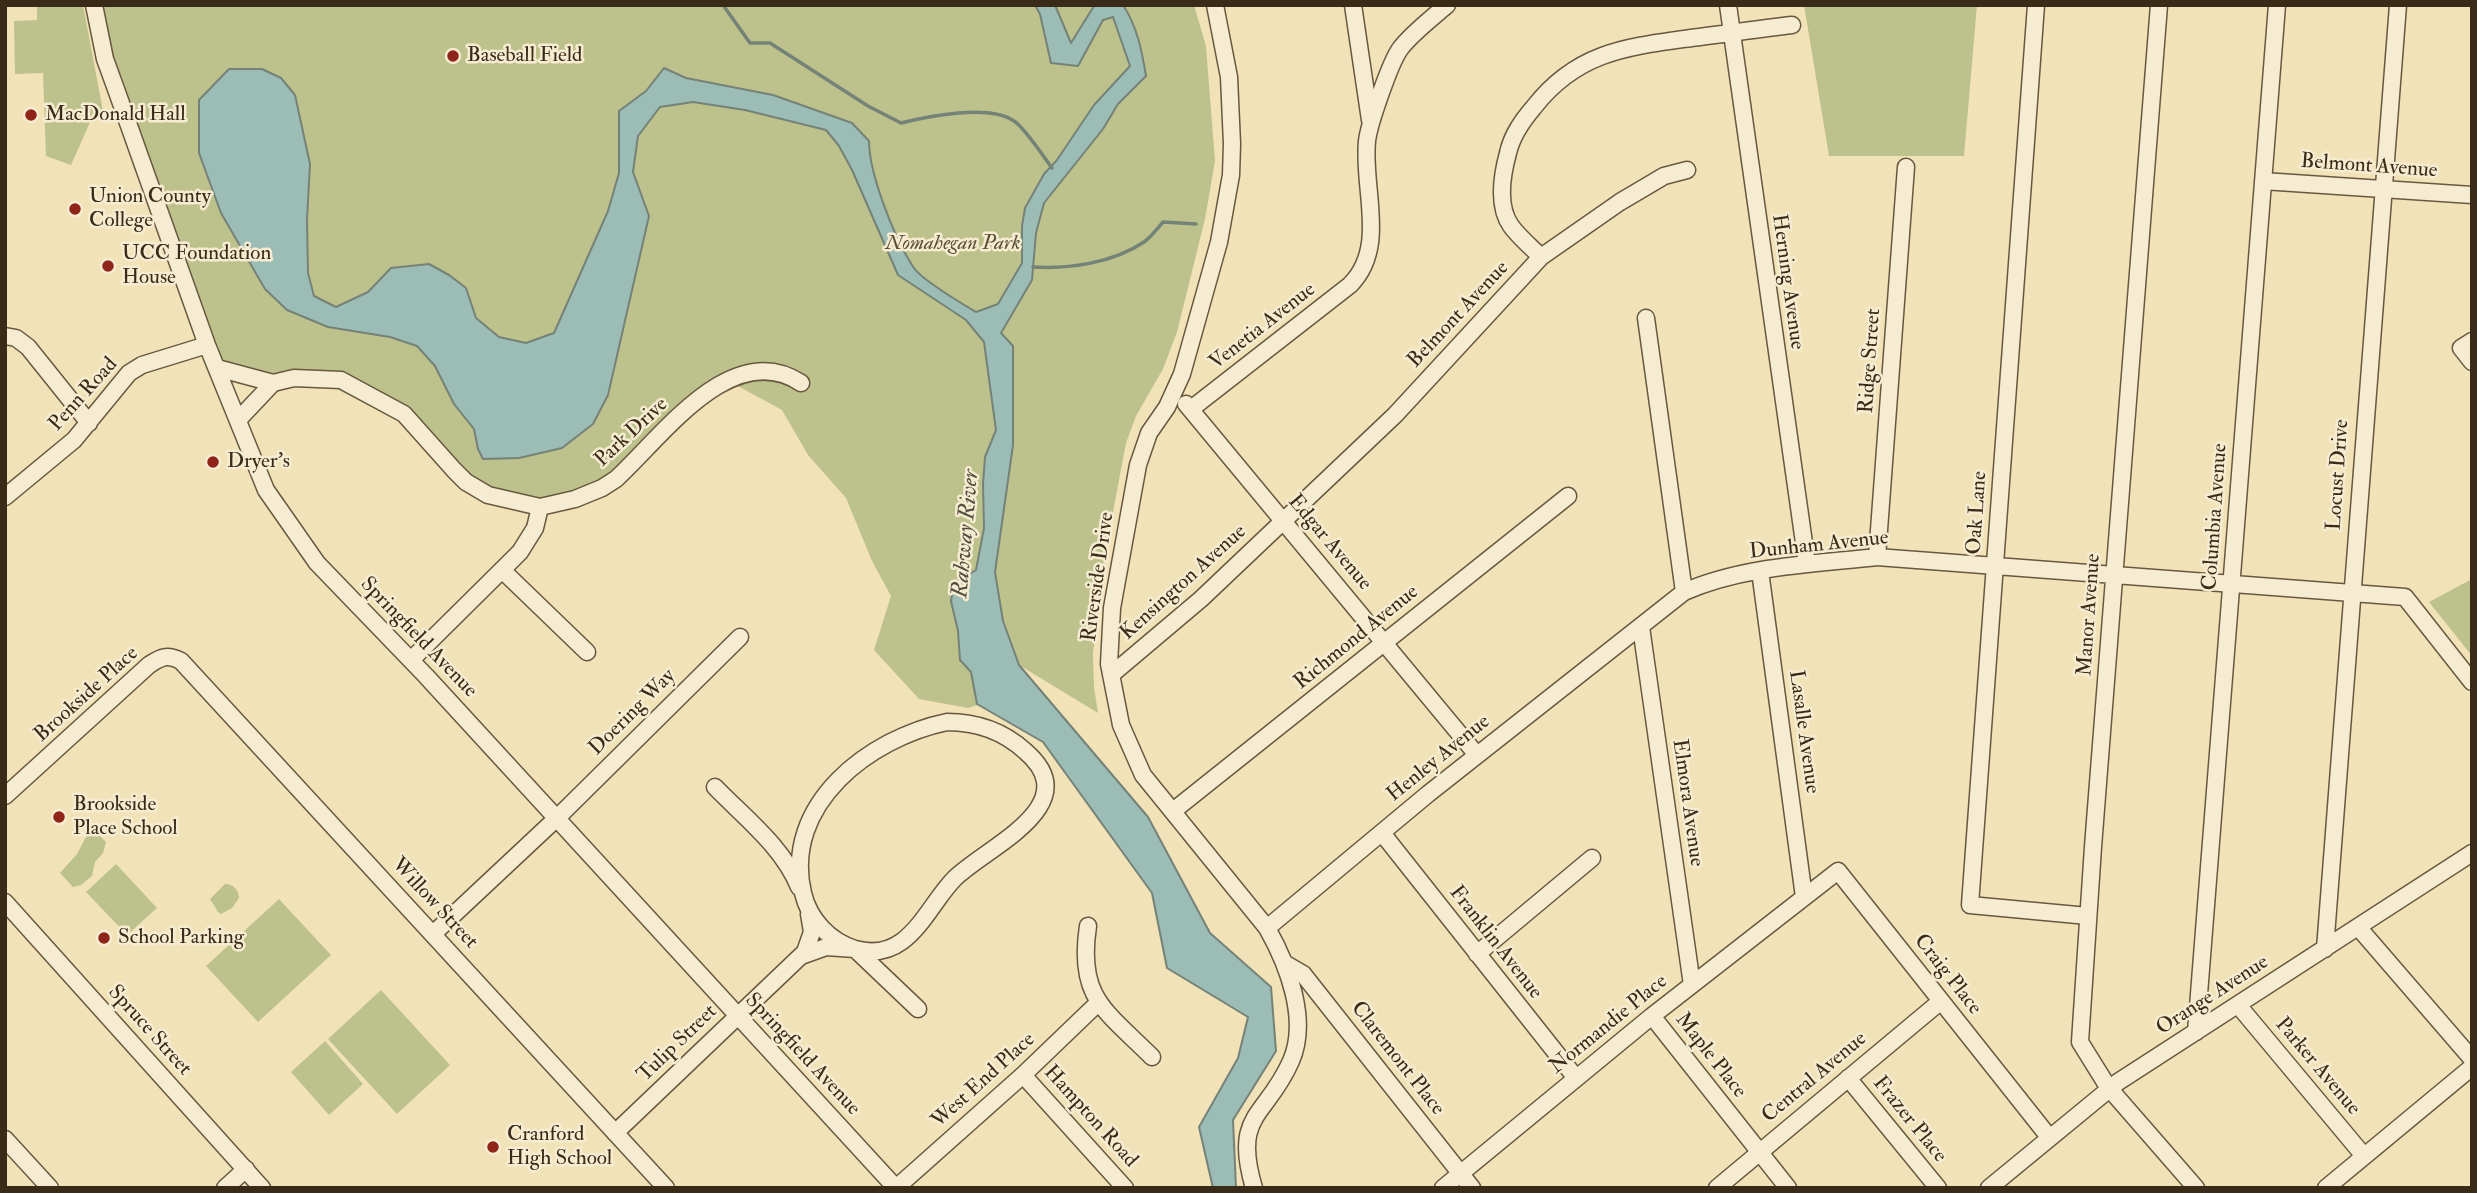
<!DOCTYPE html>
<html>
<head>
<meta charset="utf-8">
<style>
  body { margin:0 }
  #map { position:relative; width:2477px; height:1193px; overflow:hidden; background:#f1e2b8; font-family:"IM FELL Double Pica",serif }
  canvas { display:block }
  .frame { position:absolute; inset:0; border:7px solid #3a2a18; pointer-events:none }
</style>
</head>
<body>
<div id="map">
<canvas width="2477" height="1193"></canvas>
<div class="frame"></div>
</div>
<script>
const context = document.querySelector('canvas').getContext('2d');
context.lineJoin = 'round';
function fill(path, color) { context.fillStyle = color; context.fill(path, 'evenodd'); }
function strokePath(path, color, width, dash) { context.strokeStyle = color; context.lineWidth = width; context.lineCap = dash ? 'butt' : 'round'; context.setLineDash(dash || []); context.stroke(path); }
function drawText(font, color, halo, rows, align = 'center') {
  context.font = font + ' "IM FELL Double Pica",serif'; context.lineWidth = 5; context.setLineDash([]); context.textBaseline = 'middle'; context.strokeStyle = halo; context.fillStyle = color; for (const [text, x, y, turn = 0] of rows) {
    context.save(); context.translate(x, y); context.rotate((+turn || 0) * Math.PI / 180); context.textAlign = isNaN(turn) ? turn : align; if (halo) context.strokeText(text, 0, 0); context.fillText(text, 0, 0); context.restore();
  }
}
fill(new Path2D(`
  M 37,5 L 83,5 L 103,111 L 91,120 L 71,165 L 46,156 L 43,73 L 15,74 L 14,21 L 37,20 Z
  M 95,5 L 1194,5 L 1206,46 L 1215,161 L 1205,219 L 1177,332 L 1163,369 L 1136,416 L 1126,443 L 1104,560 L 1093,653 L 1094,687 L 1098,713 L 1019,665 L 977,705 L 968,708 L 919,699 L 874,650 L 891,596 L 872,561 L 846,498 L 808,455 L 782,410 L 727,380 L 589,494 L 516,503 L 454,470 L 397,420 L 325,383 L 217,368 Z
  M 1804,5 L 1977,5 L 1964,156 L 1829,156 Z
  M 2472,579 L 2472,656 L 2429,602 Z
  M 87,835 L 100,836 L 106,842 L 103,853 L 95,862 L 92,876 L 81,885 L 73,887 L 60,873 L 77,854 Z
  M 116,864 L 157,908 L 127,935 L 86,892 Z
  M 225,884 C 233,884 239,890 239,898 L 232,908 L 221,914 L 218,912 L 210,899 Z
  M 279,899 L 331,955 L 258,1022 L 206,966 Z
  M 381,990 L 450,1065 L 397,1114 L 328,1039 Z
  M 325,1041 L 363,1084 L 329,1115 L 291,1072 Z`), '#bdc28c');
const water = new Path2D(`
  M 1035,5 L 1055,5 L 1071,43 L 1094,6 L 1123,5 C 1137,26 1142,51 1146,76 L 1118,104 L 1103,129 L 1044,203 L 1036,233 L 1032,280 L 1001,333 L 1013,346 L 1013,445 L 995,572 L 1003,621 L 1019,665 L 1148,817 L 1210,933 L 1271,987 L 1276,1051 L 1233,1120 L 1236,1188 L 1213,1188 L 1199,1127 L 1238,1058 L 1248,1017 L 1167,968 L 1152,893 L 1043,742 L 977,704 L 971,672 L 960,660 L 958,631 L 951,601 L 954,583 L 976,570 L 984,528 L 983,484 L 985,457 L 996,430 L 984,342 L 966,320 L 898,275 L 852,170 L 839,146 L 826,130 L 745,110 L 693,102 L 660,107 L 638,136 L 633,172 L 649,216 L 608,395 L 593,424 L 562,448 L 519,458 L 483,459 L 478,449 L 474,429 L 454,404 L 435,366 L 417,346 L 390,337 L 328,327 L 287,310 L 265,289 L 221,213 L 199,153 L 199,100 L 229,69 L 262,69 L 281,78 L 295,95 L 310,164 L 307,220 L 308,273 L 314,296 L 336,307 L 368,292 L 391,268 L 429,264 L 449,275 L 466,288 L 476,318 L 499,337 L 526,343 L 554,333 L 608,211 L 619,173 L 619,111 L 646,91 L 664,68 L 686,78 L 773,95 L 852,123 L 869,141 C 869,174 895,240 914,268 C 923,281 961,303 976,312 L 998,304 L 1022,263 L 1022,226 L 1025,208 L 1044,174 L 1057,160 L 1094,105 L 1130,66 L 1113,17 L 1103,20 L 1078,66 L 1051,63 L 1040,14 Z`);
fill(water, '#9cbcb6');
strokePath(water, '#758277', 2);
strokePath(new Path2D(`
  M 723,5 L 750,43 L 770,43 L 868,106 L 901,123 C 929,116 989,104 1014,121 C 1025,128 1043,156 1052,168
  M 1033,267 C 1069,269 1113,263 1144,242 C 1151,237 1157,229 1163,222 L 1196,224`), '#758277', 3.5);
const minor = new Path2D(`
  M 94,5 L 105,59 L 117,92 L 207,345 L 266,490 L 317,563 L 426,676 L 896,1188 L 1023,1075 L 1098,1003
  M 1215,5 L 1229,77 L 1232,144 L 1231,175 L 1219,242 L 1182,374 L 1167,407 L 1149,433 L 1138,465 L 1112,608 L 1109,664 L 1121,725 L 1143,775 L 1267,928 C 1288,965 1309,1020 1291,1061 C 1266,1118 1232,1113 1254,1188
  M 1353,5 L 1370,120
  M 1728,5 L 1807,564
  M 2036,5 L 1970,905 L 2088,916
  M 2159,5 L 2093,847 L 2080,1042 L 2108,1087 L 2196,1188
  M 2263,181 L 2472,195
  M 1541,257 C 1531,247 1519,237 1511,226 C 1497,206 1502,175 1508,153 C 1512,135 1522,121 1534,107 C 1577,52 1626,47 1691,38 C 1724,34 1758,29 1792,25
  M 1646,318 L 1684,592
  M 5,336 L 16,338 L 28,347 L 89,423
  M 2472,341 L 2461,348 L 2472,362
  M 217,368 L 273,383 L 294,378 L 341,380 L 404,414 L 454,470 L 466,482 L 488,495 L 540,507 L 575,499 L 602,488 L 616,479 C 662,437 732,337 801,383
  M 1186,404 L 1477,755
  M 1191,409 L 1350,285 C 1388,247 1362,189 1367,141 C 1369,124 1390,63 1400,49 C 1410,35 1433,17 1447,5
  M 238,420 L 273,383
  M 5,497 L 74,440 L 129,373 L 142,365 L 207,345
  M 1877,557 L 1906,167
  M 502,570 L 587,652
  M 1760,571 L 1804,897
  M 1641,627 L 1692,985
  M 411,660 L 520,552 L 535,528 L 540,507
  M 1111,675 L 1201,599 L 1395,415 L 1541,257 L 1620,202 L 1664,176 L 1687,170
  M 947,722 C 977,722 1003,731 1025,751 C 1088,805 988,846 955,878 C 926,907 909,964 855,949 C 829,941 809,919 803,893 C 782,804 870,738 947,722 Z
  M 715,787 C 745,818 783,847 799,887
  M 5,796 L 149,665 C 161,657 167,654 181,661 L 666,1188
  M 1173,811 L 1568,496
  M 1382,833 L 1576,1078
  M 5,902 L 262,1188
  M 1088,926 C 1077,998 1106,1011 1152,1057
  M 2358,927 L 2472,1059
  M 1267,928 L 1428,794 L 1684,592 C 1743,566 1813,564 1877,557 L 2405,597 L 2472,682
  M 433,934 L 559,816 L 740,637
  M 2325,949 L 2398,5
  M 1477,954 L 1592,858
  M 801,956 L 826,947 L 855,949 L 918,1009
  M 1284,963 L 1303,974 L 1472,1188
  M 2238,1005 L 2364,1156
  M 1652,1016 L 1788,1188
  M 2196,1032 L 2277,5
  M 1023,1075 L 1125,1188
  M 1848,1078 L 1938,1188
  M 615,1133 L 805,952 L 812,932 L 809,914
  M 5,1139 L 50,1188
  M 225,1188 L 246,1169
  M 1443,1188 L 1652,1016 L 1838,871 L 2049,1137
  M 1717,1188 L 1941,1001
  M 1989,1188 L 2118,1082 L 2472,853
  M 2326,1188 L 2472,1067`);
strokePath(minor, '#685840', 19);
strokePath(minor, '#f6ecd1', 16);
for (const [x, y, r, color] of [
  [453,56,7,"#8f2418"],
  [31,115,7,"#8f2418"],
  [75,209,7,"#8f2418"],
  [108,266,7,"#8f2418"],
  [213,462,7,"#8f2418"],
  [59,817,7,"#8f2418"],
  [104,938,7,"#8f2418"],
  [493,1147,7,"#8f2418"]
]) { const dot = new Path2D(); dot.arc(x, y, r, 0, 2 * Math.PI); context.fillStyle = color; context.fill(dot); strokePath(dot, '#f6ecd1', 2.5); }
drawText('21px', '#3a2a18', '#f6ecd1', [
  ["Baseball Field",467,56],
  ["MacDonald Hall",45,115],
  ["Union County",89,197],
  ["College",89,221],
  ["UCC Foundation",122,254],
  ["House",122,278],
  ["Dryer's",227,462],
  ["Brookside",73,805],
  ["Place School",73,829],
  ["School Parking",118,938],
  ["Cranford",507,1135],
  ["High School",507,1159]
], 'left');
drawText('21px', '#3a2a18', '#f6ecd1', [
  ["Belmont Avenue",2369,167,4],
  ["Herning Avenue",1787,282,82],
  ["Belmont Avenue",1459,315,-47],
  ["Venetia Avenue",1263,327,-38],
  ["Ridge Street",1871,361,-86],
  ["Penn Road",84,395,-48],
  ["Park Drive",632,433,-43],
  ["Locust Drive",2339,475,-86],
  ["Oak Lane",1978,513,-86],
  ["Columbia Avenue",2216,517,-86],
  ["Edgar Avenue",1329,543,50],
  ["Dunham Avenue",1819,546,-6],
  ["Riverside Drive",1099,577,-82],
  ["Kensington Avenue",1184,583,-42],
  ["Manor Avenue",2090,615,-86],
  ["Springfield Avenue",418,638,46],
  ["Richmond Avenue",1357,638,-39],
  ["Brookside Place",87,695,-42],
  ["Doering Way",633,713,-45],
  ["Lasalle Avenue",1803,732,82],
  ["Henley Avenue",1439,759,-39],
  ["Elmora Avenue",1687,803,82],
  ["Willow Street",434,904,47],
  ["Franklin Avenue",1495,943,52],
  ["Craig Place",1947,975,52],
  ["Orange Avenue",2213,996,-33],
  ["Normandie Place",1609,1025,-39],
  ["Spruce Street",149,1031,48],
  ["Tulip Street",678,1044,-44],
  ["Springfield Avenue",802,1055,47],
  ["Maple Place",1710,1056,52],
  ["Claremont Place",1397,1059,52],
  ["Parker Avenue",2317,1067,50],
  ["Central Avenue",1815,1078,-40],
  ["West End Place",984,1081,-42],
  ["Hampton Road",1090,1117,48],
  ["Frazer Place",1909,1120,51]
]);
drawText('italic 21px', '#5b5035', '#f6ecd1', [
  ["Nomahegan Park",953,244]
]);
drawText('italic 23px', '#524e40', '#f6ecd1', [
  ["Rahway River",967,534,-85]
]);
</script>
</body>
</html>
